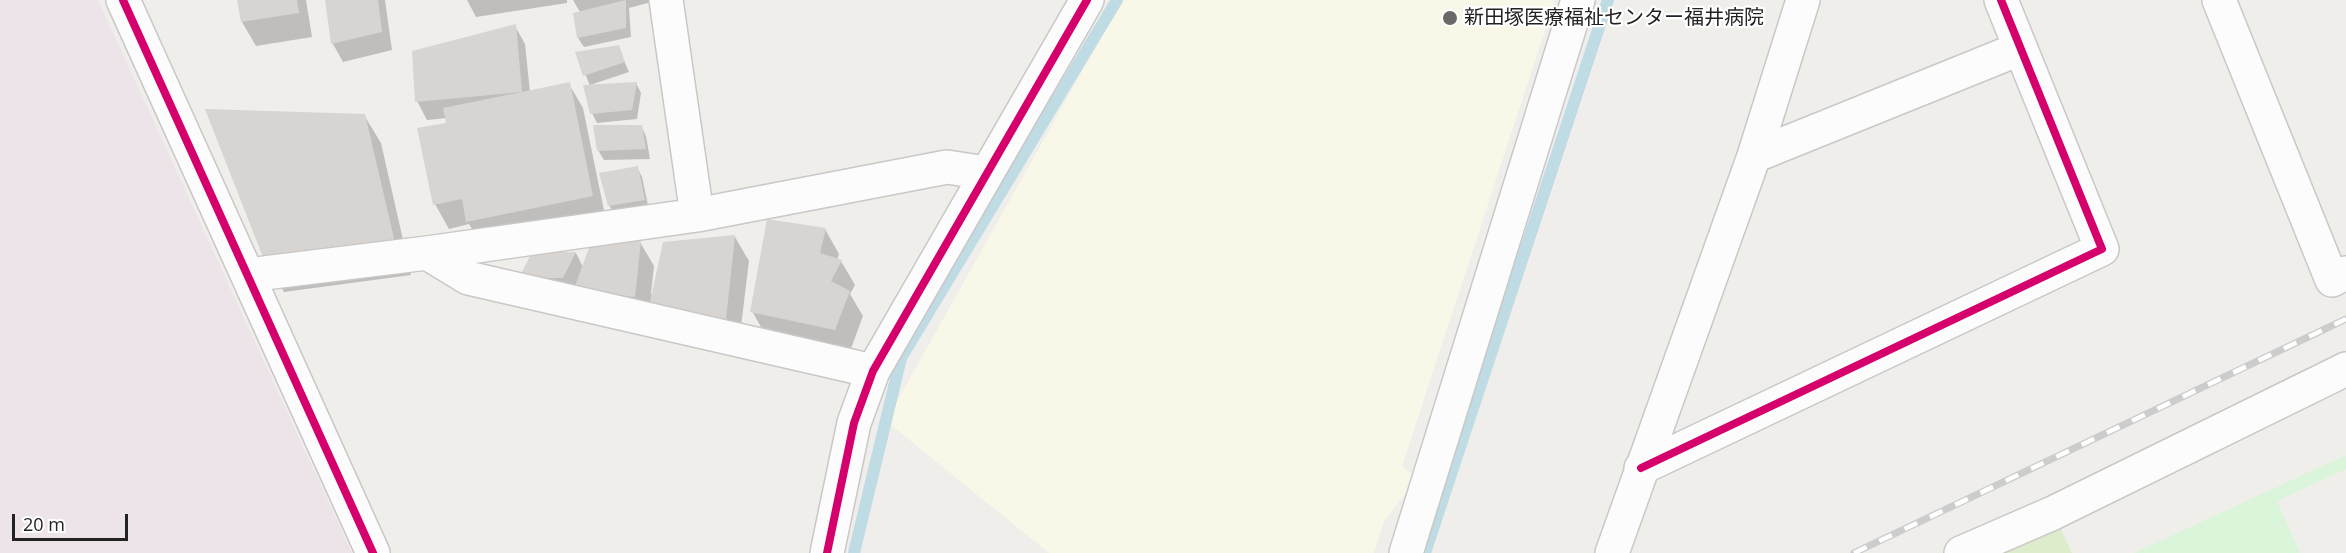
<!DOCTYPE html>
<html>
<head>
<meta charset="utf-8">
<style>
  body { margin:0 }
  #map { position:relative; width:2346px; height:553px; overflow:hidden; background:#f0eeeb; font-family:"Open Sans",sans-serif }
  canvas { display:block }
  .scale { position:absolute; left:12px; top:514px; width:116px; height:27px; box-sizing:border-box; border:3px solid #222; border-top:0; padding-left:8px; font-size:18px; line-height:21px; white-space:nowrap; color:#222; -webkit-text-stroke:4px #fff; paint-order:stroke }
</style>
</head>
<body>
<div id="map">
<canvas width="2346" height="553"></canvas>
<div class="scale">20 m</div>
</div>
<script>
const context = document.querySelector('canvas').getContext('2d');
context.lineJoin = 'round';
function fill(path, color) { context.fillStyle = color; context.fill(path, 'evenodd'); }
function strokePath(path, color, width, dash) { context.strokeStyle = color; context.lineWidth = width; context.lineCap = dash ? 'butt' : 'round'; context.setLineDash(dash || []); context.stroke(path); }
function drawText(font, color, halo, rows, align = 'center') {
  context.font = font + ' "Open Sans","Noto Sans JP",sans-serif'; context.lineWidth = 4.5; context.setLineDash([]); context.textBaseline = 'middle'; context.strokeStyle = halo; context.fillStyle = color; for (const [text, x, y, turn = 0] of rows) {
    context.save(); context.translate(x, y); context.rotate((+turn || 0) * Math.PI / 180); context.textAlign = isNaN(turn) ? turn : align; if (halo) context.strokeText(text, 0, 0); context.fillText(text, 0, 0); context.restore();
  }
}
fill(new Path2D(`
  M 0,0 L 98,0 L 352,553 L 0,553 Z`), '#ede4e9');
fill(new Path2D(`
  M 1122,0 L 1555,0 L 1402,466 L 1417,479 L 1384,521 L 1374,553 L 1049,553 L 886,421 Z`), '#f8f7e8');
fill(new Path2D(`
  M 2053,513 L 2072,553 L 1961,553 Z`), '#ddeccb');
fill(new Path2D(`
  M 2346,455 L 2346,469 L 2277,501 L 2300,553 L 2134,553 Z`), '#daf5da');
fill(new Path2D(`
  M 239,0 L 306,0 L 312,37 L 256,46 L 242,22 Z
  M 327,0 L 385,0 L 392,50 L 343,62 L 333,44 Z
  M 467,0 L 567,0 L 567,3 L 476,17 Z
  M 573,0 L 654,0 L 655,1 L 629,8 L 631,37 L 584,47 L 578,38 L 580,12 Z
  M 515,26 L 525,44 L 530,92 L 569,84 L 583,108 L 606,220 L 482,246 L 469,224 L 449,229 L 435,204 L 448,124 L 447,118 L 427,120 L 417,101 Z
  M 618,47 L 629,72 L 590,85 L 636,83 L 641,93 L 637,119 L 597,123 L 592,113 L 590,86 L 577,53 Z
  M 364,115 L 381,143 L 411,275 L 284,292 L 267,264 Z
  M 641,126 L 646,136 L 650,159 L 604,160 L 598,150 Z
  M 637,167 L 642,177 L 649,210 L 615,215 L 609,205 Z
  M 825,229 L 839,254 L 837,260 L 841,261 L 855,285 L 850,294 L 863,316 L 849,354 L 766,336 L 752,311 Z
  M 735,237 L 749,261 L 739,343 L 534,302 L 533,254 L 576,253 L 583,267 L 640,242 L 654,266 L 651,294 L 653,295 Z`), '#0003');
strokePath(new Path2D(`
  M 854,553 L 901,358 L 1117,0
  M 1425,553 L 1608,0`), '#bfdbe3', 12);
fill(new Path2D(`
  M 237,0 L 297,0 L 299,13 L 241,22 Z
  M 325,0 L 378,0 L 382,32 L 331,44 Z
  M 626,0 L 626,28 L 577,38 L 573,13 Z
  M 516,24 L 522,92 L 570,82 L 593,196 L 466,222 L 462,199 L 433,205 L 417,128 L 446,123 L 443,108 L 522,92 L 415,102 L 412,51 Z
  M 619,45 L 625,62 L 583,76 L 575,52 Z
  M 637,82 L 632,110 L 590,114 L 583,85 Z
  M 205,109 L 365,114 L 396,247 L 266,265 Z
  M 593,125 L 642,125 L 646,149 L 597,151 Z
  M 638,166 L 645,200 L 608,206 L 599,173 Z
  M 767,219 L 826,228 L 820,253 L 842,260 L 831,281 L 850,291 L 835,330 L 750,312 Z
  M 735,235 L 726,319 L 649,307 L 663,242 Z
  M 641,240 L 635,297 L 574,289 L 590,245 Z
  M 532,252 L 576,252 L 563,278 L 519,278 Z`), '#d7d4d2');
const minor = new Path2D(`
  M 123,0 L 373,553
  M 666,0 L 697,215
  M 2219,0 L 2332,280 L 2346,273
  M 1754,156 L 2019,49
  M 427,253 L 468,278 L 873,371
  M 248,275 L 427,253 L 697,215 L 947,167 L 986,173
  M 1641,468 L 2102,249 L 2001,0
  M 827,553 L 854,423 L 873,371 L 1087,0
  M 1406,553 L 1578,0
  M 1612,553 L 1754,156 L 1803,0
  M 1961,553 L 2053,513 L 2346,369`);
strokePath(minor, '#c9c8c7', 36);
strokePath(minor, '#fdfcfc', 33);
const rail = new Path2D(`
  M 1854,553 L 2346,319`);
strokePath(rail, '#ccc', 7);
strokePath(rail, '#fff', 4.5, [14]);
strokePath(new Path2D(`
  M 123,0 L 373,553
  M 1641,468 L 2102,249 L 2001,0
  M 827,553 L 854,423 L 873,371 L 1087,0`), '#d6006c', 8);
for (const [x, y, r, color] of [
  [1450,18,8,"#6a6968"]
]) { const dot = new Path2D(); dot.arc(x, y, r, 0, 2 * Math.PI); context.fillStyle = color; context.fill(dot); strokePath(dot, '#fff', 2); }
drawText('20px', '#222', '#fff', [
  ["新田塚医療福祉センター福井病院",1464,18]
], 'left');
</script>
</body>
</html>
